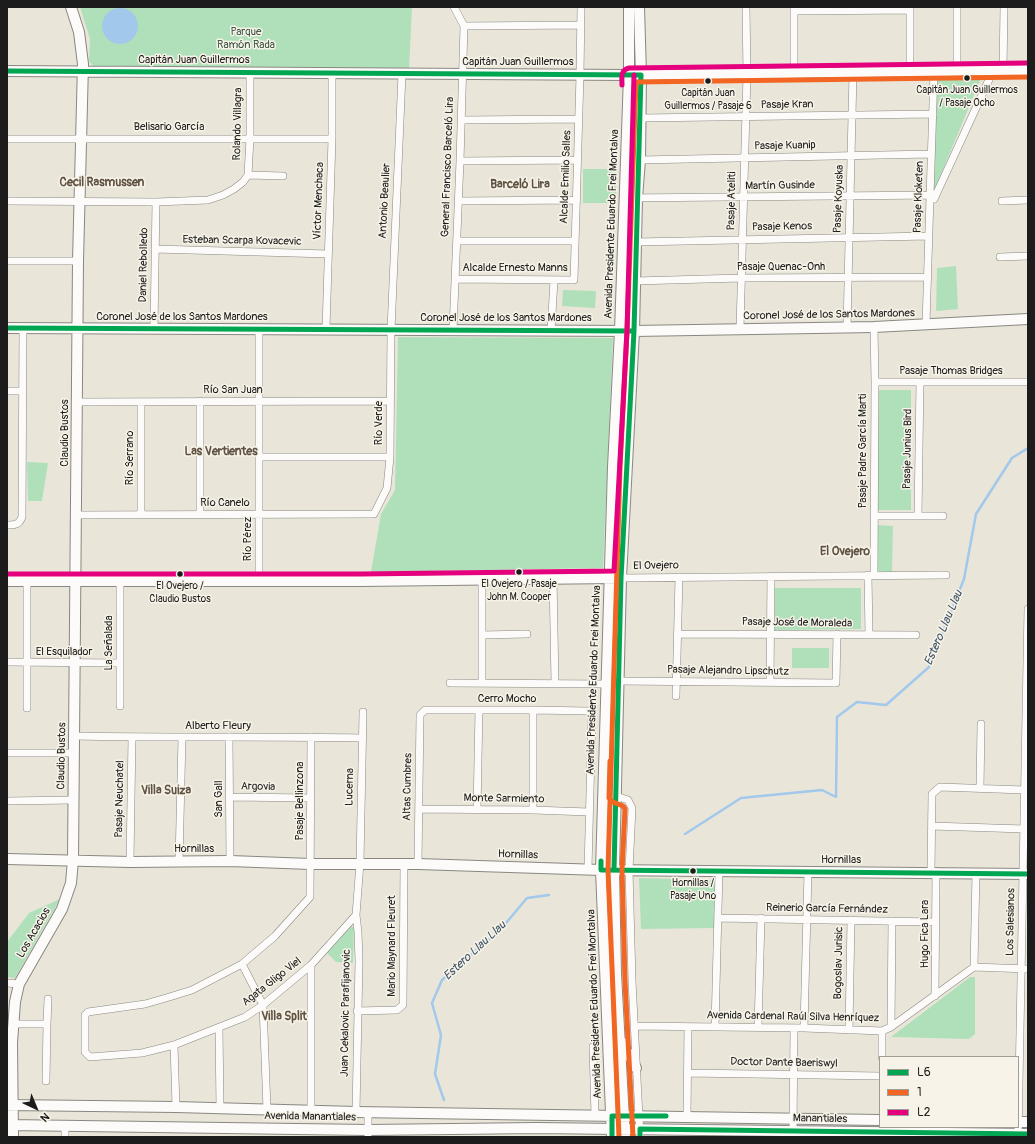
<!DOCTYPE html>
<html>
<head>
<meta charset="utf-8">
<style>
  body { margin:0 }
  #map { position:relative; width:1035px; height:1144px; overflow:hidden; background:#e9e6d9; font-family:Pangolin,sans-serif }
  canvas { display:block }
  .frame { position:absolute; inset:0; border:8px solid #1c1c1c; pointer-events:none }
  .legend { position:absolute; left:879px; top:1056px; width:140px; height:72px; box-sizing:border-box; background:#f7f3e8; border:1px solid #9f9d96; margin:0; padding:5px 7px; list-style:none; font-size:12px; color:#1c1c1c }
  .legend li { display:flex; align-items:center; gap:8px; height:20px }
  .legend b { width:20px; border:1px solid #9f9d96 }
  .north { position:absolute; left:16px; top:1088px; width:40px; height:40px; -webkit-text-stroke:3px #f7f3e8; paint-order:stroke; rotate:136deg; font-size:11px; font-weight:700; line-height:16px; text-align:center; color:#1c1c1c }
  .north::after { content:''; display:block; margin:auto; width:14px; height:18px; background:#1c1c1c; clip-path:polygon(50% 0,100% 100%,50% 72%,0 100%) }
</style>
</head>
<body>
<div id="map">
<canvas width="1035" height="1144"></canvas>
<div class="frame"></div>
<ul class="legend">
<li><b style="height:5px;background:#00a651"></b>L6</li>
<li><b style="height:5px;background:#f26522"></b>1</li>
<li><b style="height:5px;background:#e5007d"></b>L2</li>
</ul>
<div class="north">N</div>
</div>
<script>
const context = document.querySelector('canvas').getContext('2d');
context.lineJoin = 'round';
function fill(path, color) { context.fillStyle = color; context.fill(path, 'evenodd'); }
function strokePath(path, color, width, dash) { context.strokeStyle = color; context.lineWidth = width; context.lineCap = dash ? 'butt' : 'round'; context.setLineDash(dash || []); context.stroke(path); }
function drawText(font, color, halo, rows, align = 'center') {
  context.font = font + ' Pangolin,sans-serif'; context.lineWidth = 3; context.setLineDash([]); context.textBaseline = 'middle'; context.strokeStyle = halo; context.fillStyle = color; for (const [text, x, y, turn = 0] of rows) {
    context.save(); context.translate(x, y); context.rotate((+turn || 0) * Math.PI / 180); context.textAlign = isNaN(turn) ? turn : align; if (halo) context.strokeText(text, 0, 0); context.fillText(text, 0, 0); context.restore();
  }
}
fill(new Path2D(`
  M 80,7 L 412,7 L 409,70 L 107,70 L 93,66 L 89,61 L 90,39 Z
  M 936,70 L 984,71 L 934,191 Z
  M 583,169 L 616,169 L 616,203 L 583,203 Z
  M 956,266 L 958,309 L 936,311 L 937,268 Z
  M 563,290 L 596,291 L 595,308 L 562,306 Z
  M 398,337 L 613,338 L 603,568 L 371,572 L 381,514 L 395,490 Z
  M 877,390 L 911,390 L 911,510 L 877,510 Z
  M 27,462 L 48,463 L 42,501 L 28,501 Z
  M 877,525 L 893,526 L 892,572 L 877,571 Z
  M 775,588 L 861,588 L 861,629 L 775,630 Z
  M 792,648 L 829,648 L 829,668 L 792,668 Z
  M 639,878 L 715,880 L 715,928 L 641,929 Z
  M 60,899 L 15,978 L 7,977 L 7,942 L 29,913 Z
  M 350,926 L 354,927 L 353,963 L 336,962 L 326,952 Z
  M 970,977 L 975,977 L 975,1034 L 969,1039 L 891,1037 Z`), '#b0e0ba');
fill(new Path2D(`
  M102 26a18 18 0 1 1 36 0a18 18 0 1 1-36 0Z`), '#a2c8ec');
strokePath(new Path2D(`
  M 685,834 L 741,798 L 822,790 L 836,797 L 837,717 L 857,702 L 886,705 L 929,667 L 964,579 L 976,514 L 1012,458 L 1028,448
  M 444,1100 L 435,1074 L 441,1035 L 432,1003 L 442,980 L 501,929 L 527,898 L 549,895`), '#a2c8ec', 2.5);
const street = new Path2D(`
  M 794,7 L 794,73
  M 910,7 L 910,72
  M 957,7 L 957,71
  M 794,11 L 910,10
  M 464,26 L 581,25
  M 1003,71 L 1004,7
  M 641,118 L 933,114
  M 461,120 L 579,119
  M 7,139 L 332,139
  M 640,160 L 931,154
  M 460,161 L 578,160
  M 248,175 L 283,176
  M 625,198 L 936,195
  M 934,199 L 993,71
  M 7,201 L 156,202 L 208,200 L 223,195 L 234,189 L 243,182 L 248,175 L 250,138 L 250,72
  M 458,201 L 577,200
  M 1002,201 L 1028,200
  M 457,241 L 575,241
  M 636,242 L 929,236
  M 155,249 L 328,254
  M 1000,257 L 1028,256
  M 7,261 L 78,261
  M 455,279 L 574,280 L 580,75 L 581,7
  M 635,281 L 741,278 L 928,277
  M 926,324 L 934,71
  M 847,327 L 853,73
  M 154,329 L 156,202
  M 259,329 L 259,581
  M 326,329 L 332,139 L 332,73
  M 740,329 L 747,74 L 746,7
  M 453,330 L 460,161 L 464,26 L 454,7
  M 551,331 L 554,280
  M 875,382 L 1028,382
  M 7,391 L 23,391
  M 77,402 L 390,401
  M 141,402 L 141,514
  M 259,457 L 390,457
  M 200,514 L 200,401
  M 76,515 L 374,514 L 387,488 L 390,457 L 391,330 L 402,74
  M 874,516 L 943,516
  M 918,516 L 920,382
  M 7,525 C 15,525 19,525 22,517 L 23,328
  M 868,575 L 869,635
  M 874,575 L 875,382 L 874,327
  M 553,578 L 555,683
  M 621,578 L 946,575
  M 482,580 L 482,683
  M 677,634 L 916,635
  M 482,635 L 527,634
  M 7,662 L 120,663
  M 618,681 L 836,683 L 837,634
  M 770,682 L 771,576
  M 450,683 L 606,684
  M 676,696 L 679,577
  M 120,706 L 120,581
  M 27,708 L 27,581
  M 75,736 C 170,738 266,736 362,738
  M 229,737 L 230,861
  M 311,737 L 310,897 L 275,936 L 242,964 L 192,990 L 166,998 L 145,1004 L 88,1012 L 85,1015 L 85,1052 L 90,1057 L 142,1053 L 174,1045 L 245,1017 L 263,1005 L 311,965 L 356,915 L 360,863 L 363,712
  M 7,753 L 74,753
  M 980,789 L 981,724
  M 616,796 L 628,800 L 632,808 L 629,870 L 632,981 L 640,1137
  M 230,797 L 311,798
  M 7,801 L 73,800
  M 419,809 L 533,810 L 589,812
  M 477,810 L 479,710
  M 533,810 L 533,710
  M 932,826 L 1024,829
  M 179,861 L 182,738
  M 130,862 L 132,737
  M 418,864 L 420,715 L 425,710 L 533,710 L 588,711 L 592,715 L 588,869
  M 931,872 L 932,794 L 940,787 L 1024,790
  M 356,915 L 358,932 L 359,961 L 356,1112
  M 718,918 L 936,922
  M 242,964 L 263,1005 L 267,1109
  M 311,965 L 311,1110
  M 974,967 L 976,873
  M 7,983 L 19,984
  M 935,996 L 936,872
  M 357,1011 L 397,1010 L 403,1005 L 404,863
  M 14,1024 L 47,1024 L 46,1081
  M 47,1024 L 48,999
  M 634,1026 L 804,1028 L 882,1031 L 891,1027 L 974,967 L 1028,969
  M 715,1027 L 719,871
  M 891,1027 L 892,921
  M 219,1028 L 220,1108
  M 758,1028 L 761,918
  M 804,1028 L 808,872
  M 849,1030 L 851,920
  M 174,1045 L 176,1107
  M 593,1047 L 595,1115
  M 882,1057 L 882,1031
  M 688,1073 L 880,1076
  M 687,1117 L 688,1027
  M 65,1125 L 65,1137
  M 793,1131 L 794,1028
  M 368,1137 L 368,1112
  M 1018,1137 L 1028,609`);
const secondary = new Path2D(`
  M 7,71 L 629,75 L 1028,70
  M 7,328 L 634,331 L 874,327 L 1028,319
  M 7,581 L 360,581 L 615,578
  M 7,859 L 130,862 L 230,861 L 311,864 L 418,864 L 601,870 L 1028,874
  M 622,1042 L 636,1068
  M 7,1105 L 176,1107 L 356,1112 L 880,1120
  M 1018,1122 L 1028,1122
  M 8,1125 L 368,1130 L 537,1128 L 1028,1134
  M 13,1137 L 12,1043 L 15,1002 L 19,984 L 62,909 L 71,883 L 73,860 L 78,261 L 83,64 L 79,32 L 71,7
  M 612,1137 L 601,870 L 613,467 L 620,331 L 629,75 L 629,7
  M 625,1137 L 616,974 L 614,870 L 621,578 L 634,331 L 637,198 L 640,160 L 641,75 L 639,7`);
strokePath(street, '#898781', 8);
strokePath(secondary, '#898781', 12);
strokePath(street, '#fcfbf9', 7);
strokePath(secondary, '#fcfbf9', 10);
strokePath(new Path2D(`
  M 7,71 L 641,75 L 634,331 L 621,578 L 614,870
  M 7,328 L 634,331
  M 601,861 L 601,870 L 1028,874
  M 612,1137 L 612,1116 L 666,1116
  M 640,1137 L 640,1129 L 1028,1134`), '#00a651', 5);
strokePath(new Path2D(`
  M 610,761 L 609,798 L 613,802 L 623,806 L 625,809 L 622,870 L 625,981 L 633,1137
  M 619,1137 L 608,870 L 620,467 L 627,331 L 636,82 L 1028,77`), '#f26522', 5);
strokePath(new Path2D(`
  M 622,85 C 622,78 620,70 629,68 L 1028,63
  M 7,574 L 360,574 L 614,571 L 627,331 L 634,75`), '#e5007d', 5);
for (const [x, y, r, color] of [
  [967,78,3.5,"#1c1c1c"],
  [708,81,3.5,"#1c1c1c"],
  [519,572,3.5,"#1c1c1c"],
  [180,574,3.5,"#1c1c1c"],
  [693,871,3.5,"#1c1c1c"]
]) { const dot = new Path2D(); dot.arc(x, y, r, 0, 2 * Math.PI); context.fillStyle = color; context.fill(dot); strokePath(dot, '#f7f3e8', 1.5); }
drawText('10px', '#1c1c1c', '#f7f3e8', [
  ["Capitán Juan Guillermos",967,90],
  ["/ Pasaje Ocho",967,103],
  ["Capitán Juan",708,93],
  ["Guillermos / Pasaje 6",708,106],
  ["El Ovejero / Pasaje",519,584],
  ["John M. Cooper",519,597],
  ["El Ovejero /",180,586],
  ["Claudio Bustos",180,599],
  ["Hornillas /",693,883],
  ["Pasaje Uno",693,896]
]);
drawText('11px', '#3b5544', '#f7f3e8', [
  ["Parque",246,32],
  ["Ramón Rada",246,45]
]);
drawText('11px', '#1c1c1c', '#f7f3e8', [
  ["Capitán Juan Guillermos",194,60],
  ["Capitán Juan Guillermos",518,62],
  ["Pasaje Kran",787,105,-1],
  ["Rolando Villagra",238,124,-89],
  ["Belisario García",169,127],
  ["Pasaje Kuanip",785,146,-1],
  ["General Francisco Barceló Lira",448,167,-88],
  ["Alcalde Emilio Salles",566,177,-88],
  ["Martín Gusinde",780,186,-1],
  ["Pasaje Kloketen",919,197,-88],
  ["Pasaje Koyuska",839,199,-88],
  ["Víctor Menchaca",319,201,-88],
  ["Antonio Beaulier",385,201,-87],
  ["Pasaje Ateliti",732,201,-89],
  ["Avenida Presidente Eduardo Frei Montalva",612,224,-88],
  ["Pasaje Kenos",782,227,-1],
  ["Esteban Scarpa Kovacevic",242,241,1],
  ["Daniel Rebolledo",144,265,-89],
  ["Pasaje Quenac-Onh",781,267],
  ["Alcalde Ernesto Manns",515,268],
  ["Coronel José de los Santos Mardones",829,315,-1],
  ["Coronel José de los Santos Mardones",182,317],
  ["Coronel José de los Santos Mardones",506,318],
  ["Pasaje Thomas Bridges",951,371],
  ["Río San Juan",233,390],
  ["Río Verde",379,423,-90],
  ["Claudio Bustos",65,433,-90],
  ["Pasaje Junius Bird",908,449,-89],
  ["Pasaje Padre García Marti",863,451,-90],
  ["Río Serrano",130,458,-90],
  ["Río Canelo",225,503],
  ["Río Pérez",248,539,-90],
  ["El Ovejero",656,566,-1],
  ["Pasaje José de Moraleda",797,623,1],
  ["La Señalada",109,643,-90],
  ["El Esquilador",64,652],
  ["Pasaje Alejandro Lipschutz",728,671,1],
  ["Avenida Presidente Eduardo Frei Montalva",594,680,-88],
  ["Cerro Mocho",507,699],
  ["Alberto Fleury",218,726],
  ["Claudio Bustos",62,756,-89],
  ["Argovia",258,787,1],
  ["Lucerna",350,787,-89],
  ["Altas Cumbres",408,787,-89],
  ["Pasaje Neuchatel",120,799,-89],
  ["San Gall",219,799,-90],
  ["Monte Sarmiento",504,799,1],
  ["Pasaje Bellinzona",300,801,-90],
  ["Hornillas",194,849],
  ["Hornillas",518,855,2],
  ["Hornillas",841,860],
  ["Reinerio García Fernández",827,909,1],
  ["Los Salesianos",1011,922,-89],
  ["Los Acacios",34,933,-60],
  ["Hugo Fica Lara",925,934,-90],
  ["Mario Maynard Fleuret",392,946,-90],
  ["Bogoslav Jurisic",839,963,-89],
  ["Agata Gligo Viel",272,982,-38],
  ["Avenida Presidente Eduardo Frei Montalva",595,1004,-92],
  ["Juan Cekalovic Parafijanovic",346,1013,-89],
  ["Avenida Cardenal Raúl Silva Henríquez",793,1017,1],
  ["Doctor Dante Baeriswyl",784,1063,1],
  ["Avenida Manantiales",310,1117,1],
  ["Manantiales",820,1119,1]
]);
drawText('bold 12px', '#605243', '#f7f3e8', [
  ["Cecil Rasmussen",102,183],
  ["Barceló Lira",520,185],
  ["Las Vertientes",221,452],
  ["El Ovejero",845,552],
  ["Villa Suiza",166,791],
  ["Villa Split",284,1017]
]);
drawText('italic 12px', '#405468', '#f7f3e8', [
  ["Estero Llau Llau",944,628,-67],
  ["Estero Llau Llau",475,951,-43]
]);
</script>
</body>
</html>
